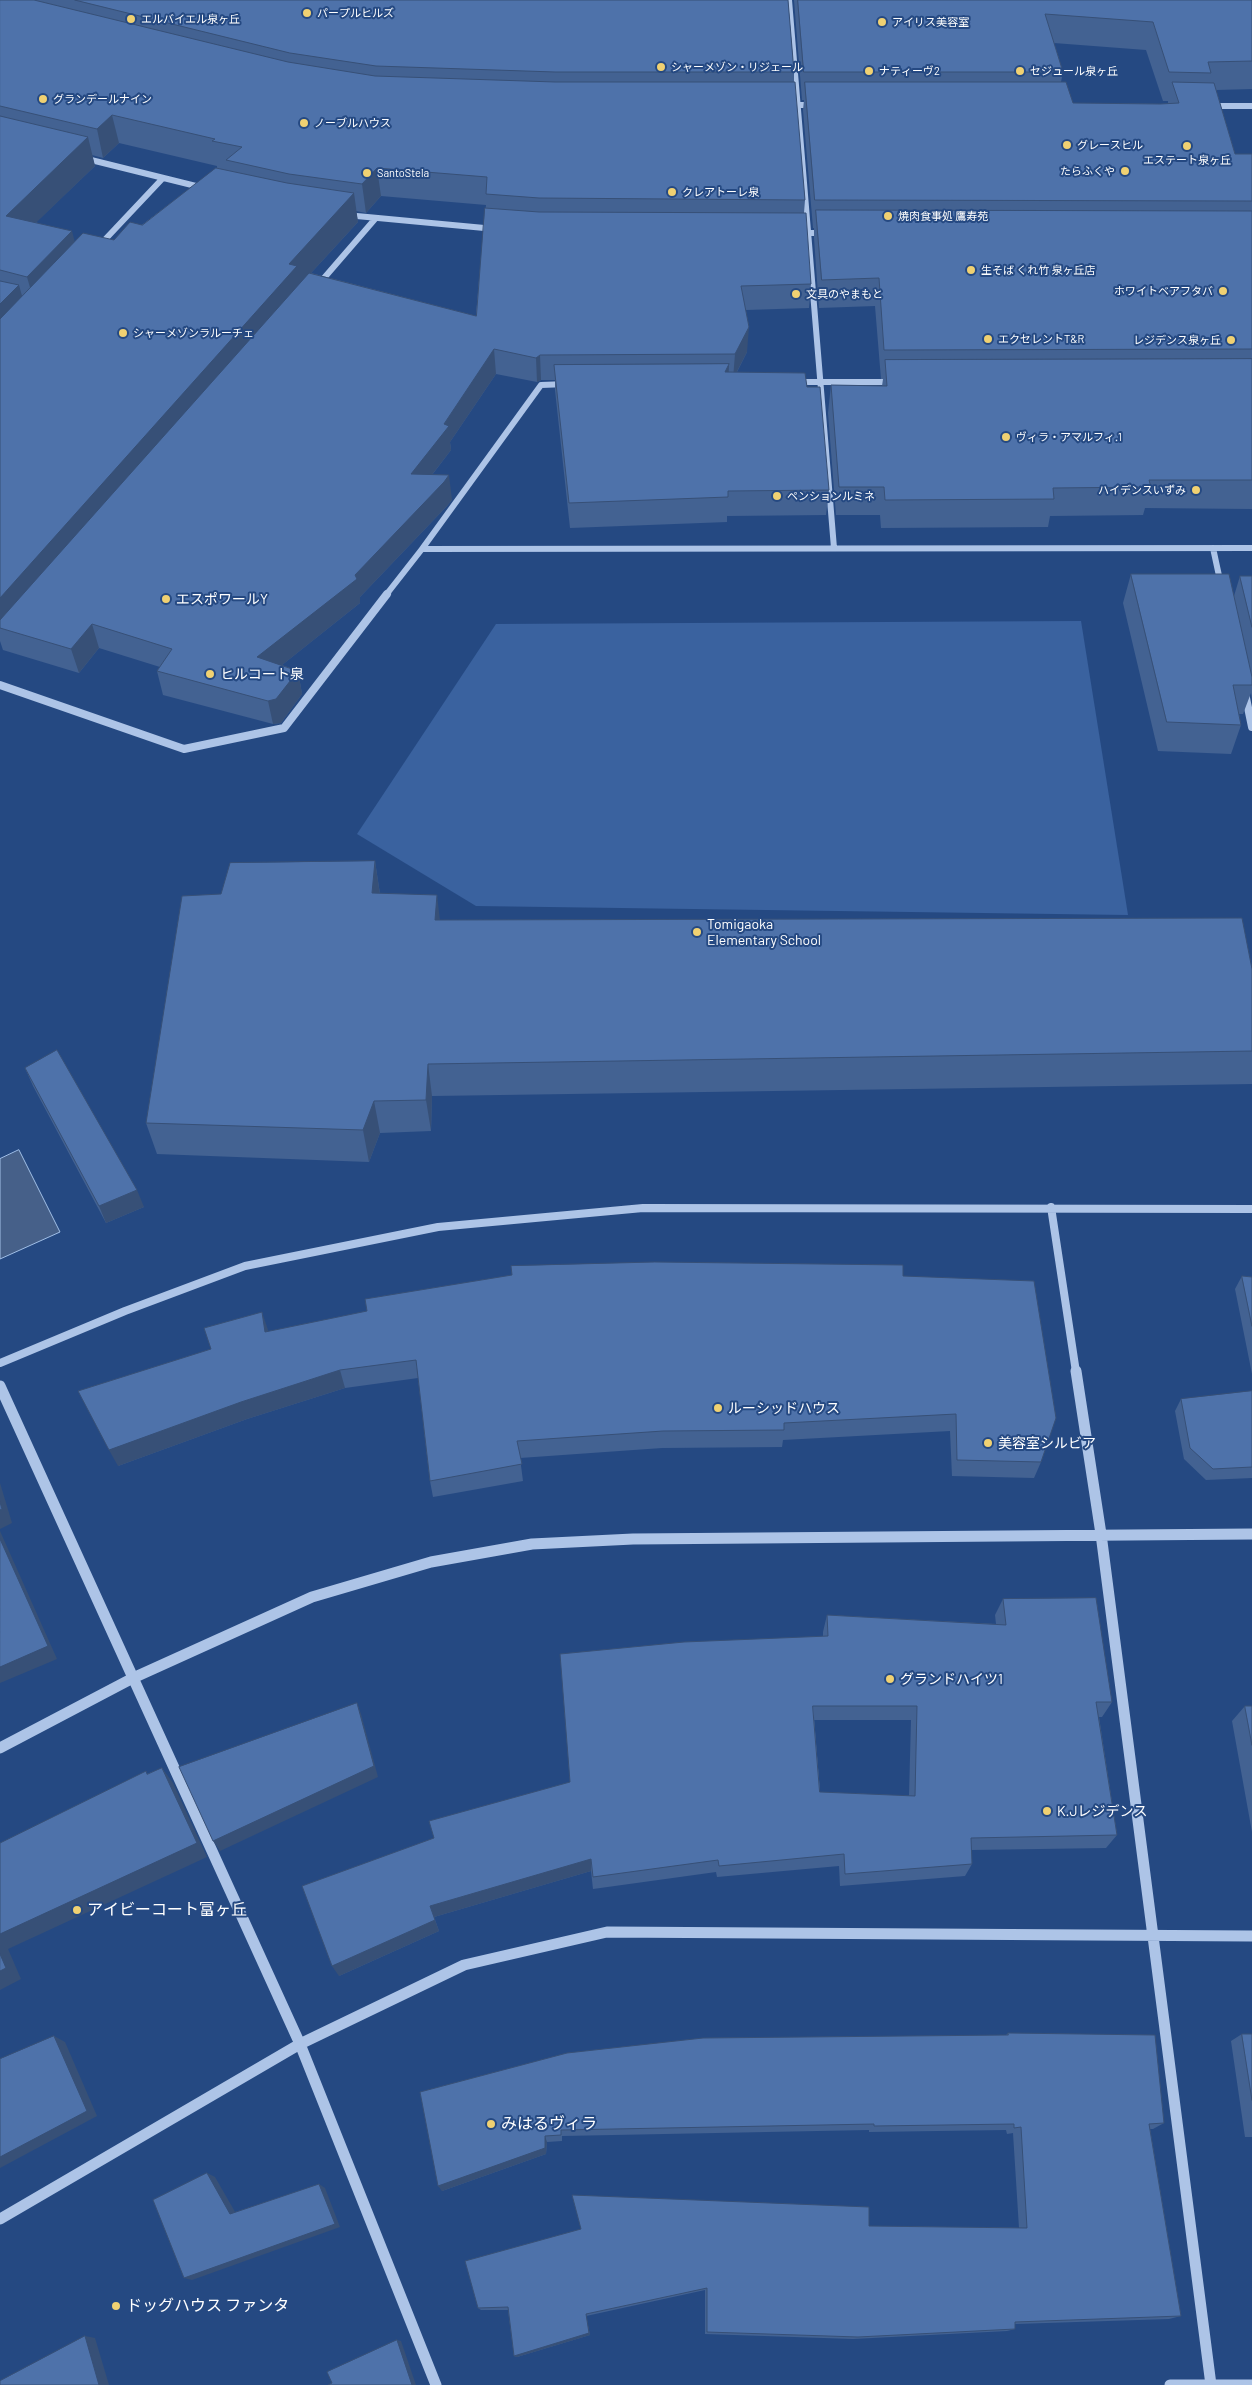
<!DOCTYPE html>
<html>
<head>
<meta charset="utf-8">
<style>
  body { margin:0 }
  canvas { display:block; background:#254982 }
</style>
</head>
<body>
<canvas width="1252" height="2385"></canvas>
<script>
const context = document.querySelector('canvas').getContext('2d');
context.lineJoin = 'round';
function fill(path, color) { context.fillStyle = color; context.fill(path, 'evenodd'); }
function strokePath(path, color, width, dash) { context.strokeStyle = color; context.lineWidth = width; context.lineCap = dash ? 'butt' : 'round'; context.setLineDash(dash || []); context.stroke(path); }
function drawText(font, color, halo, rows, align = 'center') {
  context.font = font + ' Barlow,"Noto Sans JP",sans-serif'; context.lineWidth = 4; context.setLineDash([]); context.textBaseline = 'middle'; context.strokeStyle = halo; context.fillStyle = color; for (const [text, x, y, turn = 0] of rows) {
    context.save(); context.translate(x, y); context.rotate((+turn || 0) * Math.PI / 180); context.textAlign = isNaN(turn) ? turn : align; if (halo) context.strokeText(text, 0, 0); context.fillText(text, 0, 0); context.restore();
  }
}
fill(new Path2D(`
  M 1081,621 L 1128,915 L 476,906 L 357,834 L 496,624 Z`), '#3a629f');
const water = new Path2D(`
  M 19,1150 L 60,1232 L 0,1259 L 0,1159 Z`);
fill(water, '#466089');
strokePath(water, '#a1bfe7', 1);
strokePath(new Path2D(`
  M 789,0 L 834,548
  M 785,105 L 815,105
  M 1210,106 L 1252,106
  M 83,158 L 204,188
  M 346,215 L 495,229
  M 796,233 L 825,233
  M 98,247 L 163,178
  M 318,285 L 375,219
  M 795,382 L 894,382
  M 1213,548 L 1221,585
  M 422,549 L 541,385 L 567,384
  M 386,595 L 422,549 L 1252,548`), '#adc4e7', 6);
strokePath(new Path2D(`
  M 0,685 L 184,749 L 284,728 L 387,594
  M 1245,693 L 1252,727
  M 1051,1207 L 1076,1372
  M 0,1363 L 125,1311 L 245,1266 L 438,1227 L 643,1208 L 1252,1209`), '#adc4e7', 8);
strokePath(new Path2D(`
  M 1076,1371 L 1101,1534 L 1211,2385
  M 0,1386 L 300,2044 L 436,2385
  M 0,1748 L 133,1678 L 312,1597 L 431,1562 L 532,1544 L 633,1539 L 1252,1534
  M 0,2219 L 300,2044 L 464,1965 L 607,1932 L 1252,1936
  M 1170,2385 L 1252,2385`), '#adc4e7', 11);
fill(new Path2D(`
  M 0,0 L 788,0 L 794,72 L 794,82 L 805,200 L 804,213 L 811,284 L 809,308 L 746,310 L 747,352 L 737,372 L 807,387 L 829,490 L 826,515 L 727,516 L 727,522 L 570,528 L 555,390 L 555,380 L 541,380 L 537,382 L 496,374 L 450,442 L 451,450 L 432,475 L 452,500 L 447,506 L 360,597 L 360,603 L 282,665 L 298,671 L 302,694 L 281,723 L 273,724 L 163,695 L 157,671 L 160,667 L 99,648 L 79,673 L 3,650 L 0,641 ZM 119,143 L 217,166 L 217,168 L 142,225 L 114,240 L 74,242 L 36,222 L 95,166 L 92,155 L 103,158 ZM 381,196 L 486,205 L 476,316 L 311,273 L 358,222 L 356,211 L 366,213 Z
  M 794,0 L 1252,0 L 1252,89 L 1216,90 L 1235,154 L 1252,154 L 1252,509 L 1145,508 L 1143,515 L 1050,516 L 1048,527 L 881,528 L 880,515 L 836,515 L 828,413 L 831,385 L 882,386 L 883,379 L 881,379 L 875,306 L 819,308 L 814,238 L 814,228 L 813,228 L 803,110 L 804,100 L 802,100 ZM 1054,43 L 1146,50 L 1163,101 L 1168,101 L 1168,104 L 1073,103 L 1061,82 L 1063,72 Z
  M 1131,574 L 1234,596 L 1240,576 L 1252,576 L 1252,699 L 1251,693 L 1243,714 L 1239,714 L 1241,725 L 1231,754 L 1158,751 L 1123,603 Z
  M 375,861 L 380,894 L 440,920 L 1252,969 L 1252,1084 L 432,1096 L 431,1131 L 380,1133 L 369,1162 L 157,1154 L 146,1123 L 221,894 Z
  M 25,1068 L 144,1207 L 106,1223 L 33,1086 Z
  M 903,1276 L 1041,1462 L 1034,1478 L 952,1476 L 950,1431 L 783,1440 L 782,1447 L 662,1448 L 520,1458 L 523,1481 L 433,1497 L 430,1481 L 418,1378 L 345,1388 L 247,1419 L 118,1466 L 268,1332 Z
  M 1242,1276 L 1252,1277 L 1252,1374 L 1235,1289 Z
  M 1252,1391 L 1252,1478 L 1206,1480 L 1184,1459 L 1175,1411 L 1181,1399 Z
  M 1003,1599 L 1112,1702 L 1102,1717 L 1099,1717 L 1117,1835 L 1106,1848 L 971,1850 L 972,1864 L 965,1876 L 840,1886 L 839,1866 L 717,1877 L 716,1872 L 593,1889 L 591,1871 L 434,1917 L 439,1931 L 339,1976 L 434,1838 L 570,1782 L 823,1636 L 823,1632 L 827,1615 L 996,1624 L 995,1615 ZM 814,1720 L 911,1720 L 909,1796 L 820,1792 Z
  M 1245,1706 L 1252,1706 L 1252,1832 L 1232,1721 Z
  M 1008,2033 L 1164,2123 L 1153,2129 L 1150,2129 L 1181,2316 L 1169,2319 L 1015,2324 L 1015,2329 L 1007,2331 L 853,2339 L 705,2334 L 705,2290 L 586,2316 L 590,2335 L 517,2357 L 514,2356 L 508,2310 L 481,2310 L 478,2308 L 869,2226 L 1019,2228 L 1013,2133 L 1007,2134 L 1006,2130 L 869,2132 L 869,2130 L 562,2136 L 562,2141 L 547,2142 L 546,2154 L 442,2191 L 420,2092 L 1006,2035 Z
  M 1242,2034 L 1252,2034 L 1252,2137 L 1245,2137 L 1231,2041 Z`), '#436292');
fill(new Path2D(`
  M 112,115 L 119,143 L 103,158 L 97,129 Z
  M 88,137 L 95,166 L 14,244 L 6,216 Z
  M 377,168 L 381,196 L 366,213 L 362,184 Z
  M 354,193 L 358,222 L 300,285 L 0,628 L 0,598 L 289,264 Z
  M 72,231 L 79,259 L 35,305 L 27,277 Z
  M 19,285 L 27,314 L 0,342 L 0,304 Z
  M 749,327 L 747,352 L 733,379 L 735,354 Z
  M 494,349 L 496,374 L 450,442 L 451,450 L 414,498 L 411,474 Z
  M 540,355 L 541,380 L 537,382 L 536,358 Z
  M 729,364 L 728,389 L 725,372 Z
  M 449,475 L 452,500 L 447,506 L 360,597 L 360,603 L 262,681 L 257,657 L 355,575 Z
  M 92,624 L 99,648 L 79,673 L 71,649 Z
  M 298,671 L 302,694 L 281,723 L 273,724 L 268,701 Z
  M 375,861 L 380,895 L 372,893 Z
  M 437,895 L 441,929 L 435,920 Z
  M 428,1064 L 432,1096 L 431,1131 L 426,1100 Z
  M 374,1101 L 380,1133 L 369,1162 L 363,1130 Z
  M 137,1190 L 144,1207 L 106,1223 L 99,1206 Z
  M 262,1312 L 268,1330 L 271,1350 L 265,1332 Z
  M 340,1370 L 345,1388 L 247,1419 L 118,1466 L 109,1450 L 241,1402 Z
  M 0,1483 L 12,1523 L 0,1529 Z
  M 0,1531 L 57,1659 L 0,1683 Z
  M 357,1703 L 361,1714 L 378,1777 L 220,1851 L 213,1841 Z
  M 162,1768 L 173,1783 L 207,1857 L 8,1949 L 21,1979 L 0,1990 L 0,1934 Z
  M 591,1859 L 591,1871 L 434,1917 L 430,1906 Z
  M 435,1920 L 439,1931 L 339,1976 L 332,1966 Z
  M 54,2036 L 65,2042 L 97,2116 L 0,2168 L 0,2157 Z
  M 545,2136 L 547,2142 L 546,2154 L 442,2191 L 438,2186 Z
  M 207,2173 L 215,2177 L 238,2217 L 230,2214 Z
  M 319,2184 L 325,2188 L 340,2227 L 192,2280 L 184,2278 Z
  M 586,2314 L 590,2335 L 517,2357 L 514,2356 Z
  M 85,2336 L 95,2338 L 109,2385 L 99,2385 Z
  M 397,2340 L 401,2341 L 416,2385 L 412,2385 Z`), '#375077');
const building = new Path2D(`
  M 0,0 L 34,0 L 288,62 L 375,76 L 555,82 L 795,82 L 805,200 L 539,198 L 486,194 L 487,177 L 377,168 L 362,184 L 289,174 L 226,160 L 242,147 L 212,141 L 215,139 L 112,115 L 97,129 L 0,106 Z
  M 75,0 L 788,0 L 794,72 L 555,72 L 376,66 L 290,53 Z
  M 798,0 L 1252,0 L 1252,61 L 1208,62 L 1211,73 L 1169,72 L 1153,22 L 1045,14 L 1063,72 L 804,72 Z
  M 805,82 L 1066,82 L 1073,103 L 1160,104 L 1179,103 L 1172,82 L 1214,83 L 1235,154 L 1252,154 L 1252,201 L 815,200 Z
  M 0,116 L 88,137 L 6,216 L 72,231 L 27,277 L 0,270 Z
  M 216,168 L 287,183 L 354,193 L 289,264 L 297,266 L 0,598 L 0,319 L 83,233 L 114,240 L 130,222 L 142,225 Z
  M 485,208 L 539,212 L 806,213 L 811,284 L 741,286 L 749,327 L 735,354 L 540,355 L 536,358 L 494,349 L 444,424 L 449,426 L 411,474 L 449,475 L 444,482 L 355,575 L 357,579 L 257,657 L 298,671 L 276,699 L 268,701 L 157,671 L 172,649 L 92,624 L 71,649 L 0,628 L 0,620 L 309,273 L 476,316 Z
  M 816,210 L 1252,211 L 1252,349 L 884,350 L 879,278 L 822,280 Z
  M 0,281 L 19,285 L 0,304 Z
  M 1252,359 L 1252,480 L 1149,480 L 1151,487 L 1053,488 L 1054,499 L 885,500 L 884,487 L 839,487 L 831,385 L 887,386 L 885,360 Z
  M 729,364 L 725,372 L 805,373 L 807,387 L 820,387 L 829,490 L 728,491 L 728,497 L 569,503 L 554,365 Z
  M 1131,574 L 1229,574 L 1252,677 L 1252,685 L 1233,685 L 1241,725 L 1167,722 Z
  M 1240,576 L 1252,576 L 1252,627 Z
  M 375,861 L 372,893 L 437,895 L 435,920 L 1242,918 L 1252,969 L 1252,1051 L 428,1064 L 426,1100 L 374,1101 L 363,1130 L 146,1123 L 182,896 L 221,894 L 230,863 Z
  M 57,1050 L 137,1190 L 99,1206 L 25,1068 Z
  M 655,1262 L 903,1265 L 903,1276 L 1034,1281 L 1056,1418 L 1041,1462 L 957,1460 L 956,1414 L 784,1423 L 784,1430 L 663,1431 L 517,1441 L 522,1464 L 430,1481 L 416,1360 L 340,1370 L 241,1402 L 109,1450 L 78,1391 L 211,1349 L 204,1328 L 262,1312 L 265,1332 L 367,1311 L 365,1299 L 512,1275 L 511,1266 Z
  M 1242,1276 L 1252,1277 L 1252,1326 Z
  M 1252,1391 L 1252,1467 L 1213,1469 L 1190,1448 L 1181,1399 Z
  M 0,1502 L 2,1509 L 0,1510 Z
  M 0,1539 L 48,1646 L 0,1667 Z
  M 1096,1598 L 1112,1702 L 1096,1702 L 1117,1835 L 971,1838 L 972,1864 L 845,1874 L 844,1854 L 719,1866 L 718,1860 L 593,1877 L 591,1859 L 430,1906 L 435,1920 L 332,1966 L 302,1886 L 434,1838 L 429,1821 L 570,1782 L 560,1654 L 684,1642 L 828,1636 L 827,1615 L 1006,1625 L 1003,1599 ZM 813,1706 L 917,1706 L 915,1796 L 820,1792 Z
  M 357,1703 L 374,1766 L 213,1841 L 179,1767 Z
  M 1245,1706 L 1252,1706 L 1252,1745 Z
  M 162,1768 L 197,1843 L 0,1934 L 0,1843 L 146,1771 L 147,1774 Z
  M 0,1954 L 6,1968 L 0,1971 Z
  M 1008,2033 L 1155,2035 L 1164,2123 L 1149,2124 L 1181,2316 L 1015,2322 L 1015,2329 L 858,2337 L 707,2332 L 707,2288 L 586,2314 L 589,2333 L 514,2356 L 508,2307 L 478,2308 L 465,2261 L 581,2229 L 572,2195 L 869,2207 L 869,2226 L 1027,2228 L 1021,2127 L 1014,2128 L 1014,2124 L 874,2126 L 874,2124 L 561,2130 L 561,2135 L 545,2136 L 545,2148 L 438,2186 L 420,2092 L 567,2053 L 703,2038 L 1008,2035 Z
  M 1242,2034 L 1252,2034 L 1252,2100 Z
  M 54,2036 L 87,2111 L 0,2157 L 0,2059 Z
  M 207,2173 L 230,2214 L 319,2184 L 335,2224 L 184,2278 L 153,2200 Z
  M 85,2336 L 99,2385 L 0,2385 L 0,2381 Z
  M 397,2340 L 412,2385 L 328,2385 L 332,2383 L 327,2372 Z`);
fill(building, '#4e72aa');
strokePath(building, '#375077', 1);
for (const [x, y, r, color] of [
  [307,13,5,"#f0d172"],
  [131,19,5,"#f0d172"],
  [882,22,5,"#f0d172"],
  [661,67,5,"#f0d172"],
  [869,71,5,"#f0d172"],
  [1020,71,5,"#f0d172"],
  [43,99,5,"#f0d172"],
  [304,123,5,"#f0d172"],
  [1067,145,5,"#f0d172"],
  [1187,146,5,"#f0d172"],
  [1125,171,5,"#f0d172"],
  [367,173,5,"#f0d172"],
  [672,192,5,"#f0d172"],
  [888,216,5,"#f0d172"],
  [971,270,5,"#f0d172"],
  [1223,291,5,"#f0d172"],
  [796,294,5,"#f0d172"],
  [123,333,5,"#f0d172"],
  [988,339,5,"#f0d172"],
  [1231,340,5,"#f0d172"],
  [1006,437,5,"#f0d172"],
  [1196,490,5,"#f0d172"],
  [777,496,5,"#f0d172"],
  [166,599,5,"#f0d172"],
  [210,674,5,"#f0d172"],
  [697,932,5,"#f0d172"],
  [718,1408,5,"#f0d172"],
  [988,1443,5,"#f0d172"],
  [890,1679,5,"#f0d172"],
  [1047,1811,5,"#f0d172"],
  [77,1910,5,"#f0d172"],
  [491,2124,5,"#f0d172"],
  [116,2306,5,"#f0d172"]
]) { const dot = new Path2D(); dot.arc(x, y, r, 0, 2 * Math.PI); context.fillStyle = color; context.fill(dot); strokePath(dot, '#254982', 2); }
drawText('11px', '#fff', '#254982', [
  ["パープルヒルズ",317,13],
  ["エルバイエル泉ヶ丘",141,19],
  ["アイリス美容室",892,22],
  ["シャーメゾン・リジェール",671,67],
  ["ナティーヴ2",879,71],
  ["セジュール泉ヶ丘",1030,71],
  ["グランデールナイン",53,99],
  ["ノーブルハウス",314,123],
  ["グレースヒル",1077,145],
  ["エステート泉ヶ丘",1187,160,"center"],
  ["たらふくや",1115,171,"right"],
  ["SantoStela",377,173],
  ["クレアトーレ泉",682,192],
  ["焼肉食事処 鷹寿苑",898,216],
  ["生そば くれ竹 泉ヶ丘店",981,270],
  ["ホワイトベアフタバ",1213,291,"right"],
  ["文具のやまもと",806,294],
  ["シャーメゾンラルーチェ",133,333],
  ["エクセレントT&R",998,339],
  ["レジデンス泉ヶ丘",1221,340,"right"],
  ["ヴィラ・アマルフィ.1",1016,437],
  ["ハイデンスいずみ",1186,490,"right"],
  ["ペンションルミネ",787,496]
], 'left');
drawText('14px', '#fff', '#254982', [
  ["エスポワールY",176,599],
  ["ヒルコート泉",220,674],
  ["Tomigaoka",707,924],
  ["Elementary School",707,940],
  ["ルーシッドハウス",728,1408],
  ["美容室シルビア",998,1443],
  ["グランドハイツ1",900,1679],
  ["K.Jレジデンス",1057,1811]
], 'left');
drawText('16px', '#fff', '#254982', [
  ["アイビーコート富ヶ丘",87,1910],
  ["みはるヴィラ",501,2124],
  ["ドッグハウス ファンタ",126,2306]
], 'left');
</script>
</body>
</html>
